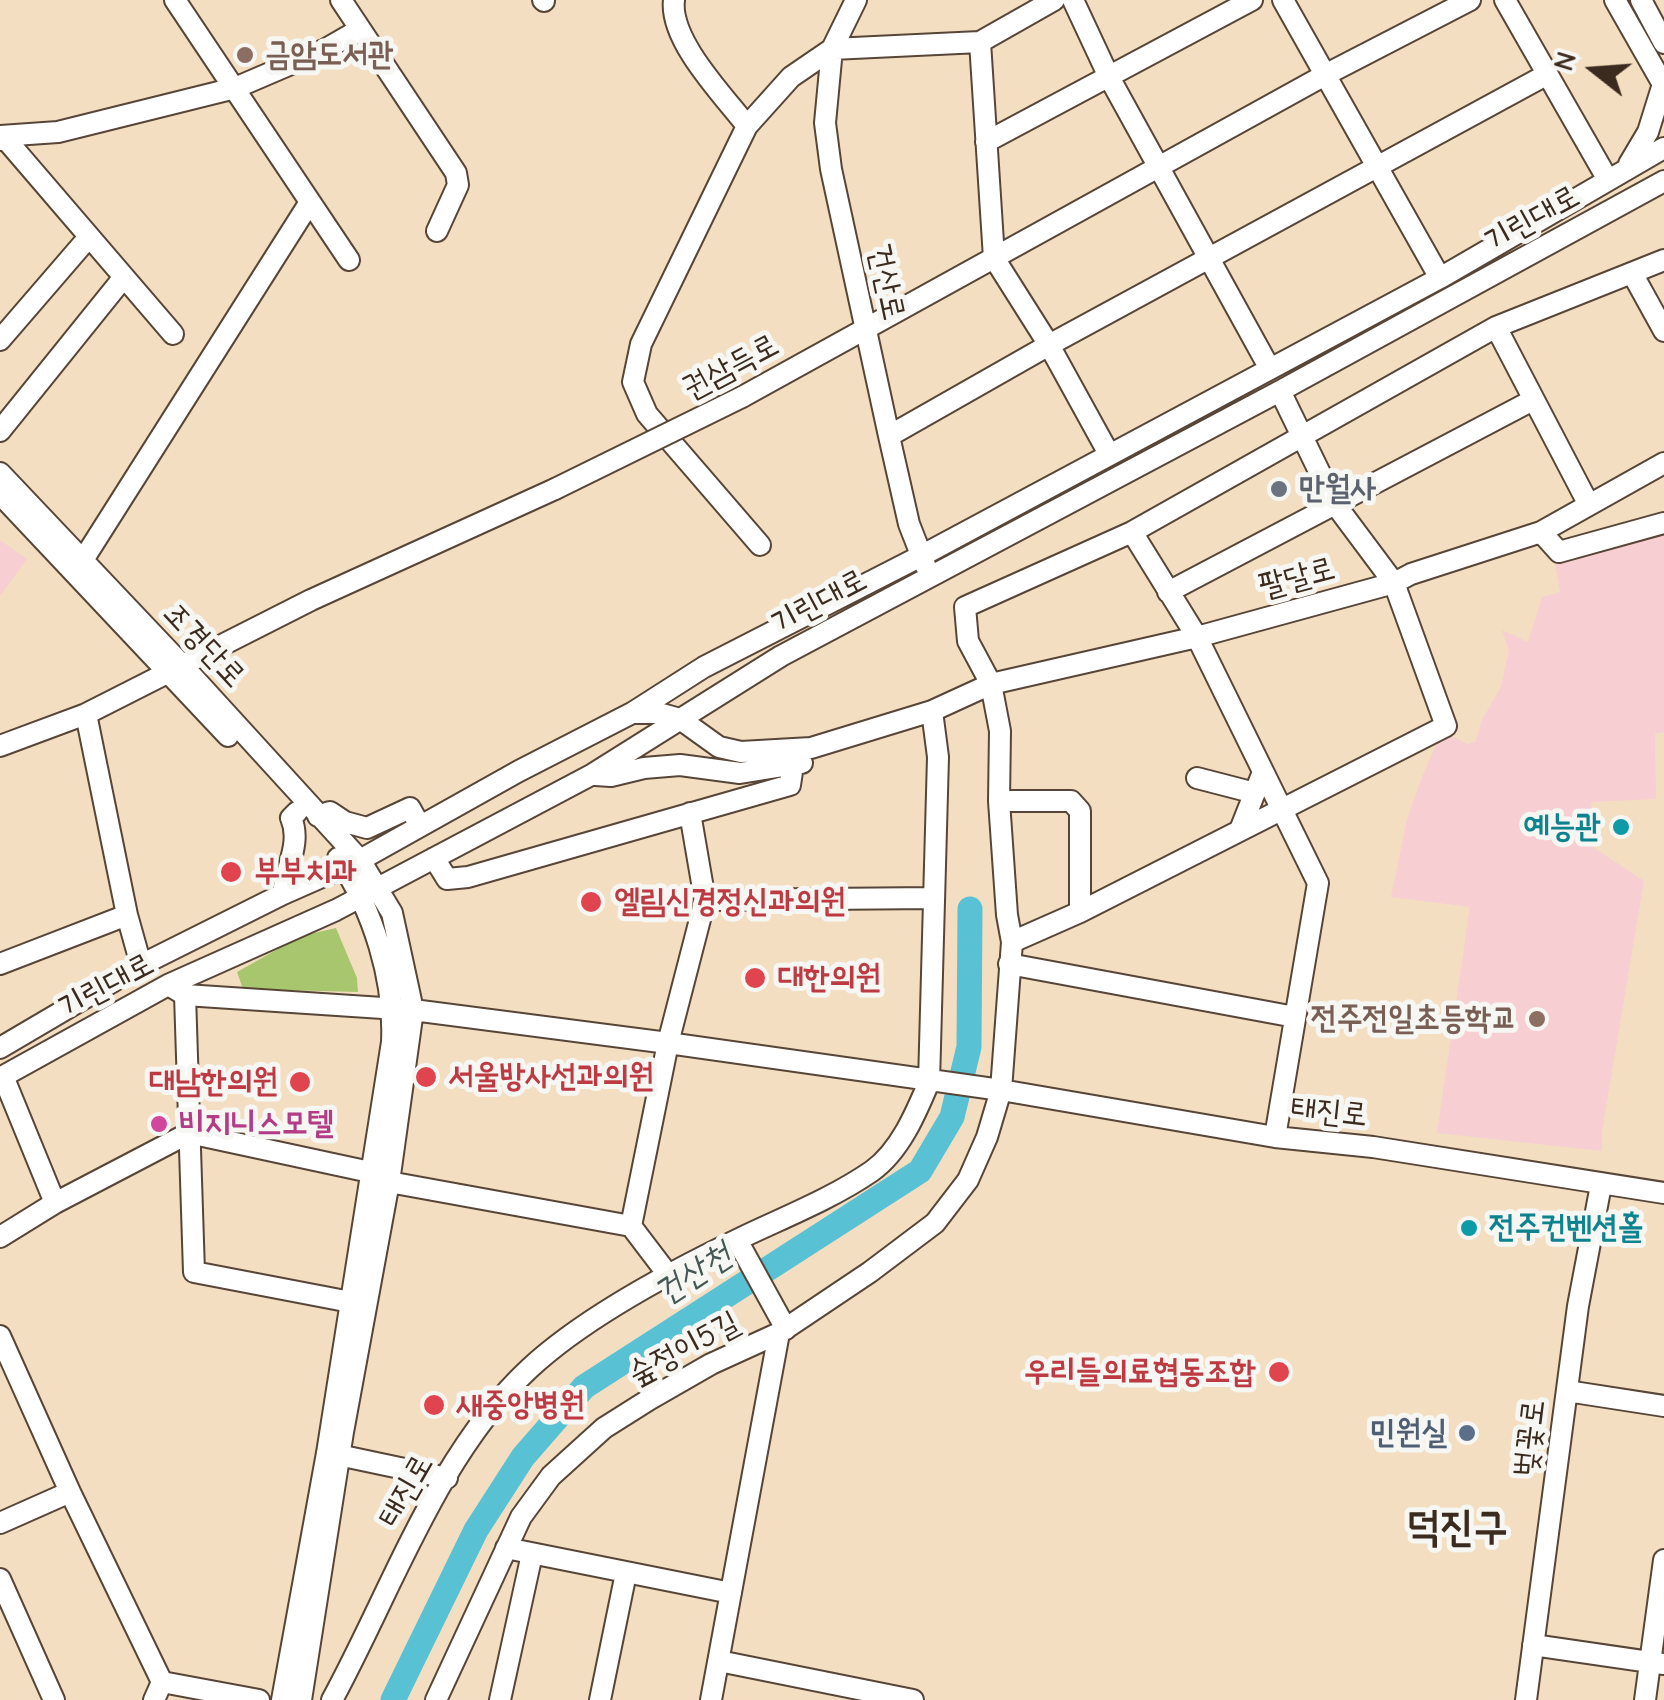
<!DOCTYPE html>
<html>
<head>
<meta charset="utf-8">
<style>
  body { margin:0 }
  #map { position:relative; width:1664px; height:1700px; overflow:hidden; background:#f3dec2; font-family:"Comic Neue",sans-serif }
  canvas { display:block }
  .north { position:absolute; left:1544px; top:20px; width:100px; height:100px; -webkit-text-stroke:8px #f6f6f2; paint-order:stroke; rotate:287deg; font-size:28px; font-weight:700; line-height:40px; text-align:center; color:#3b2a1e }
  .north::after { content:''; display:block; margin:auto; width:35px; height:45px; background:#3b2a1e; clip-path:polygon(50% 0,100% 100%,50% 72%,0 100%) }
</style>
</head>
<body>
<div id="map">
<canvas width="1664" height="1700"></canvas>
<div class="north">N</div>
</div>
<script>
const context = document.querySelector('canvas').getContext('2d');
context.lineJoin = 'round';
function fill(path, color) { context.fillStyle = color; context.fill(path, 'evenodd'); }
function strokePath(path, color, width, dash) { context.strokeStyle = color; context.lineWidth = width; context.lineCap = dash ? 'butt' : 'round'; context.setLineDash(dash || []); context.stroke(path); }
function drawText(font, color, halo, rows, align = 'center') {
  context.font = font + ' "Comic Neue","Poor Story",sans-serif'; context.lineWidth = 10; context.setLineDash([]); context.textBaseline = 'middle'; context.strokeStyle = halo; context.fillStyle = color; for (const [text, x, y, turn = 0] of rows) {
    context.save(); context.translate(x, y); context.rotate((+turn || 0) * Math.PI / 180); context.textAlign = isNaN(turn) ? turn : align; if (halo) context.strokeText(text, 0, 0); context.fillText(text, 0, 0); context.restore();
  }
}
fill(new Path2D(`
  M 1664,531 L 1664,732 L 1655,734 L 1656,799 L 1591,802 L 1593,847 L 1644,881 L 1602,1131 L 1602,1151 L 1437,1133 L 1470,907 L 1391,897 L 1407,819 L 1422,777 L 1439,738 L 1448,734 L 1467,744 L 1475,742 L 1482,720 L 1501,687 L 1509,650 L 1502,630 L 1528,642 L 1542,597 L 1560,592 L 1555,562 Z
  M 0,540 L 27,559 L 0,596 Z`), '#f7cfd2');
fill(new Path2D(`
  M 336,928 L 357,978 L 358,992 L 243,989 L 237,972 L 301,936 Z`), '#a7c66e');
strokePath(new Path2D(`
  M 393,1700 L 476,1530 L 523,1457 L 584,1387 L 920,1171 L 952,1117 L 969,1047 L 970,909`), '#58c2d4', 25);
const minor = new Path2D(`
  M 175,0 L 349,260
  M 341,0 L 456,173 L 458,185 L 437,231
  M 543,0 L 544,1
  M 674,0 C 669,40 723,95 747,126
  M 856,0 L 832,49 L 825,123 L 831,169 L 889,436 L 909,524 L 925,565
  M 1073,0 L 1109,77 L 1270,369
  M 1283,0 L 1440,278
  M 1505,0 L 1608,180
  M 1615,0 L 1664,86
  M 1641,0 L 1664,43
  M 980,42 L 994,258 L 1049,345 L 1109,454
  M 0,136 L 58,132 L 235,88 L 326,49 L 359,30
  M 0,140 L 3,136 L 173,334
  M 986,142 L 1252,0
  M 1629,164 L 1648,132 L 1663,84
  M 1632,273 L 1664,331
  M 1496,327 L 1589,505
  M 0,340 L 88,238
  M 742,397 L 1325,75 L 1470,0
  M 0,431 L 124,277
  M 889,436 L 1049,345 L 1546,75
  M 0,473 L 181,664 L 360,860 L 392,913 L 413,1010 L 389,1182 L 343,1432 L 301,1700
  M 0,494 L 228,736
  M 1132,532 L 1197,637 L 1318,883 L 1275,1137
  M 1541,532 L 1559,552 L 1664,523
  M 760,545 L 647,414 L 633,382 L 641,344 L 747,126 L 791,77 L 832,49 L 980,42 L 1054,0
  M 83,560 L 310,202
  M 1168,592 L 1533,400
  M 632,713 L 658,713 L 680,719 L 719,747 L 741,752 L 811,748 L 932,711 L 991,684 L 1197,637 L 1394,583 L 1411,574 L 1541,532 L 1664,463
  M 86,714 L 127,915 L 141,965
  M 0,746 L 86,714 L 311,600 L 555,489
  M 595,775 L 611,776 L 644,768 L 680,765 L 740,773 L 802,763
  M 1197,778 L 1255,793
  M 999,801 L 1071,801 L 1080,811 L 1080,912
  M 318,816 L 330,812 L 345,822 L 367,828 L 410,808 L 420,826
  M 1240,830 L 1263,772
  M 434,858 L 447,879 L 468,877 L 790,785 L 793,765
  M 283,894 C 285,869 302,843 291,818 L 297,812
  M 705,900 L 934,898
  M 1012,942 L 1080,912 L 1446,726 L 1394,583 L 1335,504 L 1280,391
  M 0,964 L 127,915
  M 1009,964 L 1295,1017
  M 168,985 L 185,995 L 413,1010 L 668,1043 L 1001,1090 L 1275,1137 L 1373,1147 L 1664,1193
  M 185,995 L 194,1272 L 361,1304
  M 0,1048 L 141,965 L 283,894 L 360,860 L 519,771 L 632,713 L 704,667 L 921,556 L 1440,278 L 1664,148
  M 3,1076 L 55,1203
  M 0,1078 L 168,985 L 336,910 L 593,774 L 781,656 L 1280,391 L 1664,181
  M 0,1237 L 55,1203 L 189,1133 L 370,1172 L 389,1182 L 631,1226
  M 737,1240 L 786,1329
  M 669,1276 L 631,1226 L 668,1043 L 705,900 L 690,813
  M 0,1336 L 70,1492 L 162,1682
  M 1567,1391 L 1664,1406
  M 329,1453 L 447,1478
  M 0,1523 L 70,1492
  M 506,1548 L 731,1593
  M 0,1579 L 54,1700
  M 1533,1645 L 1664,1664
  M 719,1661 L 913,1700
  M 154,1700 L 162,1682 L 259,1700
  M 282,1700 L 327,1453 L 392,1042 C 395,979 373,910 338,858
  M 332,1700 C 391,1592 438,1453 530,1368 C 585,1317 674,1270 743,1237 C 785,1217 833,1198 872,1171 C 900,1151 916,1113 929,1082 L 938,757 L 932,711
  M 436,1700 L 521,1517 L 551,1476 L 604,1428 L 650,1399 L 711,1364 L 779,1333 L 870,1272 L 935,1223 L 968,1180 L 987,1137 L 1001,1090 L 1012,942 L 1007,915 L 999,801 L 1000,731 L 991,684 L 968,641 L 965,607 L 1132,532 L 1496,327 L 1664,260
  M 500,1700 L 532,1554
  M 600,1700 L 626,1573
  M 711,1700 L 779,1333
  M 1526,1700 L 1578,1306 L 1601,1185
  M 1645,1700 L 1664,1560`);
strokePath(minor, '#574537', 24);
strokePath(minor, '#fff', 20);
const minorBridge = new Path2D(`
  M 555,489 L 742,397`);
strokePath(minorBridge, '#574537', 24, []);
strokePath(minorBridge, '#fff', 20);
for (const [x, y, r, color] of [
  [245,55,10,"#8d6e63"],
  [1279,489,10,"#6b7280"],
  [1621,827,10,"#0f9aa8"],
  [231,872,12,"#e0444e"],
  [591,902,12,"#e0444e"],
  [755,978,12,"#e0444e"],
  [1537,1019,10,"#8d6e63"],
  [426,1077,12,"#e0444e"],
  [300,1082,12,"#e0444e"],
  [159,1124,10,"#d1479c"],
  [1469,1228,10,"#0f9aa8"],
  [1279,1372,12,"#e0444e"],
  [434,1405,12,"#e0444e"],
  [1467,1433,10,"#5c6f8a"]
]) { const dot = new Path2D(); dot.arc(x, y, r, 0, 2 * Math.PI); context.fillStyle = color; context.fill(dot); strokePath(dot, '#f6f6f2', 4); }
drawText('bold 32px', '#785e54', '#f6f6f2', [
  ["금암도서관",265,55],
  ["전주전일초등학교",1517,1019,"right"]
], 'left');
drawText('32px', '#3b2a1e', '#f6f6f2', [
  ["기린대로",1532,219,-29],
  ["건산로",886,282,78],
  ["권삼득로",731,367,-28],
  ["팔달로",1297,578,-15],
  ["기린대로",819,602,-28],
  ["조경단로",204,645,47],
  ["기린대로",106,986,-28],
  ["태진로",1329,1112,6],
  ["숲정이5길",684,1349,-28],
  ["벚꽃로",1530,1438,-83],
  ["태진로",406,1491,-60]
]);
drawText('bold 32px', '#5b616d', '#f6f6f2', [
  ["만월사",1299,489]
], 'left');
drawText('bold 32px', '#0d838f', '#f6f6f2', [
  ["예능관",1601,827],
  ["전주컨벤션홀",1489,1228,"left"]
], 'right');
drawText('bold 32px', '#be3a42', '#f6f6f2', [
  ["부부치과",254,872],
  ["엘림신경정신과의원",614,902],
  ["대한의원",778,978],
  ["서울방사선과의원",448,1077],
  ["대남한의원",278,1082,"right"],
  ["우리들의료협동조합",1256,1372,"right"],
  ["새중앙병원",456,1405]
], 'left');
drawText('bold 32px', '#b23c85', '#f6f6f2', [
  ["비지니스모텔",179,1124]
], 'left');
drawText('bold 32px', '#4e5e75', '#f6f6f2', [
  ["민원실",1447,1433]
], 'right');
drawText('italic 35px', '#445855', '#f6f6f2', [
  ["건산천",693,1275,-33]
]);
drawText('bold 42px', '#3b2a1e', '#f6f6f2', [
  ["덕진구",1457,1528]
]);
</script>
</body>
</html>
